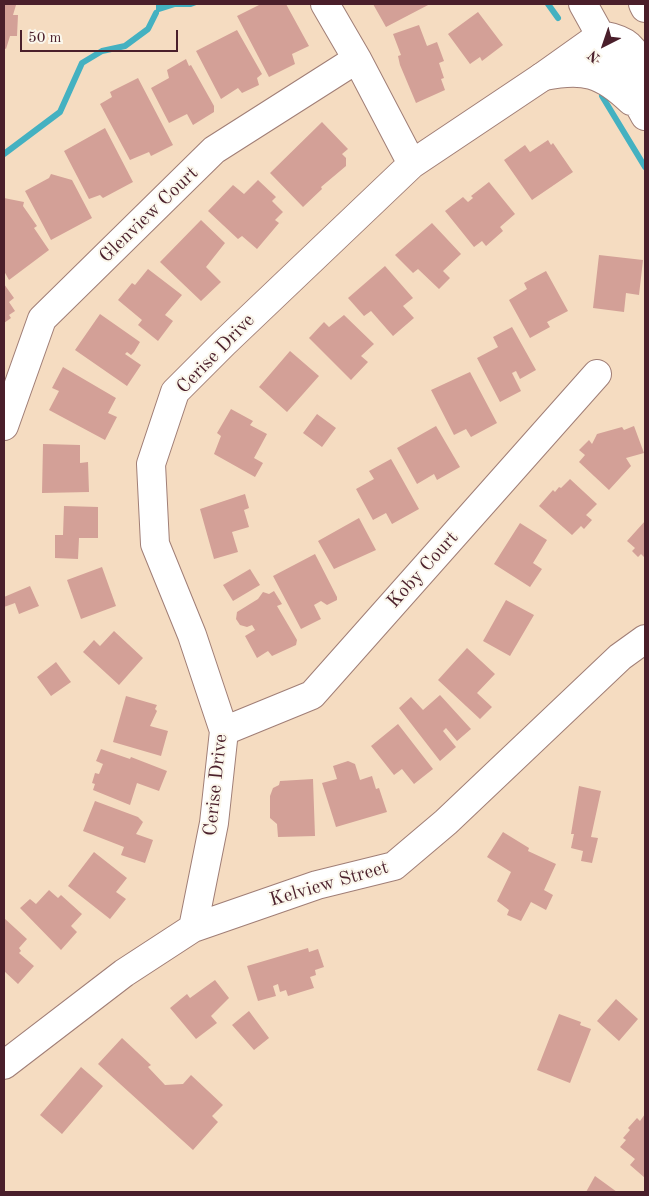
<!DOCTYPE html>
<html>
<head>
<meta charset="utf-8">
<style>
  body { margin:0 }
  #map { position:relative; width:649px; height:1196px; overflow:hidden; background:#f5dcc1; font-family:"Old Standard TT",serif }
  canvas { display:block }
  .frame { position:absolute; inset:0; border:5px solid #4a1f2b; pointer-events:none }
  .north { position:absolute; left:579px; top:20px; width:50px; height:50px; -webkit-text-stroke:4px #fbf7ec; paint-order:stroke; rotate:221deg; font-size:14px; font-weight:700; line-height:20px; text-align:center; color:#4a1f2b }
  .north::after { content:''; display:block; margin:auto; width:18px; height:22px; background:#4a1f2b; clip-path:polygon(50% 0,100% 100%,50% 72%,0 100%) }
  .scale { position:absolute; left:20px; top:30px; width:158px; height:22px; box-sizing:border-box; border:2px solid #4a1f2b; border-top:0; padding-left:6px; font-size:15px; line-height:18px; white-space:nowrap; color:#4a1f2b; -webkit-text-stroke:4px #fbf7ec; paint-order:stroke }
</style>
</head>
<body>
<div id="map">
<canvas width="649" height="1196"></canvas>
<div class="frame"></div>
<div class="north">N</div>
<div class="scale">50 m</div>
</div>
<script>
const context = document.querySelector('canvas').getContext('2d');
context.lineJoin = 'round';
function fill(path, color) { context.fillStyle = color; context.fill(path, 'evenodd'); }
function strokePath(path, color, width, dash) { context.strokeStyle = color; context.lineWidth = width; context.lineCap = dash ? 'butt' : 'round'; context.setLineDash(dash || []); context.stroke(path); }
function drawText(font, color, halo, rows, align = 'center') {
  context.font = font + ' "Old Standard TT",serif'; context.lineWidth = 4; context.setLineDash([]); context.textBaseline = 'middle'; context.strokeStyle = halo; context.fillStyle = color; for (const [text, x, y, turn = 0] of rows) {
    context.save(); context.translate(x, y); context.rotate((+turn || 0) * Math.PI / 180); context.textAlign = isNaN(turn) ? turn : align; if (halo) context.strokeText(text, 0, 0); context.fillText(text, 0, 0); context.restore();
  }
}
fill(new Path2D(`
  M 156,4 L 199,4 L 191,7 L 175,7 L 156,13 Z`), '#44b1c1');
strokePath(new Path2D(`
  M 548,4 L 558,18
  M 602,96 L 645,167
  M 4,154 L 60,112 L 82,63 L 102,51 L 125,46 L 148,29 L 156,13`), '#44b1c1', 6);
fill(new Path2D(`
  M 4,4 L 16,5 L 13,15 L 18,15 L 17,36 L 10,36 L 6,49 L 4,48 Z
  M 261,4 L 286,4 L 309,46 L 292,54 L 295,64 L 269,77 L 237,16 Z
  M 373,4 L 430,4 L 386,27 Z
  M 478,12 L 503,45 L 482,61 L 480,57 L 470,64 L 448,34 Z
  M 419,25 L 427,46 L 437,42 L 444,61 L 439,63 L 444,78 L 441,79 L 445,90 L 416,103 L 400,65 L 398,56 L 401,55 L 393,34 Z
  M 237,30 L 262,74 L 257,78 L 259,85 L 242,93 L 238,88 L 221,99 L 196,51 Z
  M 186,59 L 189,66 L 191,65 L 214,106 L 214,112 L 193,125 L 187,114 L 169,123 L 151,88 L 169,78 L 167,70 Z
  M 138,78 L 173,145 L 151,156 L 149,152 L 130,160 L 100,104 L 112,97 L 110,92 Z
  M 322,122 L 348,149 L 342,154 L 346,158 L 346,166 L 321,187 L 322,189 L 303,207 L 270,173 Z
  M 105,128 L 133,182 L 103,198 L 100,195 L 89,199 L 64,151 Z
  M 548,140 L 551,145 L 553,143 L 573,172 L 532,200 L 504,160 L 525,145 L 530,152 Z
  M 51,174 L 72,180 L 92,218 L 51,240 L 25,191 L 49,178 Z
  M 258,180 L 276,197 L 272,201 L 283,212 L 275,220 L 279,223 L 257,249 L 242,236 L 238,239 L 208,211 L 233,185 L 244,194 Z
  M 489,182 L 515,214 L 500,227 L 503,231 L 486,246 L 482,241 L 474,247 L 445,211 L 463,197 L 468,202 L 473,198 L 471,196 Z
  M 4,198 L 24,202 L 23,206 L 37,226 L 34,228 L 49,250 L 9,280 L 4,271 Z
  M 201,220 L 225,243 L 206,267 L 221,282 L 201,301 L 160,262 Z
  M 432,223 L 461,254 L 443,271 L 450,278 L 439,289 L 418,269 L 413,273 L 395,255 Z
  M 599,255 L 643,260 L 639,295 L 626,293 L 624,312 L 593,308 Z
  M 385,266 L 413,298 L 403,306 L 414,318 L 393,336 L 371,311 L 364,316 L 348,298 Z
  M 148,269 L 182,295 L 165,315 L 173,321 L 158,341 L 138,325 L 142,320 L 118,300 L 132,283 L 135,285 Z
  M 546,271 L 568,311 L 547,322 L 550,327 L 530,338 L 509,300 L 527,289 L 524,283 Z
  M 4,284 L 14,298 L 9,302 L 15,311 L 9,315 L 11,318 L 4,323 Z
  M 100,314 L 140,342 L 134,352 L 131,355 L 127,352 L 125,354 L 141,365 L 127,386 L 75,350 Z
  M 344,315 L 374,344 L 361,356 L 368,362 L 351,380 L 309,338 L 324,322 L 329,327 Z
  M 512,327 L 536,370 L 520,379 L 516,371 L 512,373 L 521,391 L 500,402 L 477,358 L 498,347 L 493,337 Z
  M 290,351 L 319,376 L 287,412 L 259,387 Z
  M 63,367 L 116,398 L 108,413 L 117,417 L 105,440 L 49,410 L 59,391 L 52,388 Z
  M 470,372 L 497,423 L 471,437 L 466,429 L 454,435 L 431,390 Z
  M 231,409 L 253,421 L 250,425 L 267,434 L 254,458 L 263,463 L 255,477 L 214,454 L 221,436 L 217,433 Z
  M 317,414 L 336,428 L 322,447 L 303,433 Z
  M 436,426 L 460,467 L 437,480 L 434,474 L 417,484 L 397,448 Z
  M 634,426 L 644,453 L 626,458 L 631,466 L 609,490 L 579,462 L 585,455 L 579,450 L 589,440 L 592,444 L 597,434 L 622,427 L 624,430 Z
  M 43,444 L 80,445 L 80,463 L 88,462 L 89,492 L 42,493 Z
  M 391,459 L 419,509 L 392,524 L 386,513 L 373,520 L 356,489 L 374,479 L 369,471 Z
  M 570,479 L 597,504 L 586,515 L 592,520 L 584,529 L 581,526 L 572,535 L 539,506 L 553,490 L 555,492 L 559,487 L 561,488 Z
  M 245,494 L 249,508 L 244,510 L 249,527 L 232,532 L 238,552 L 214,559 L 200,509 Z
  M 64,506 L 98,507 L 98,538 L 79,538 L 78,559 L 55,558 L 55,535 L 63,535 Z
  M 359,518 L 376,550 L 334,569 L 318,541 Z
  M 645,521 L 645,558 L 641,554 L 638,557 L 632,551 L 635,548 L 627,541 Z
  M 520,523 L 547,540 L 533,563 L 542,569 L 530,587 L 494,564 Z
  M 315,554 L 337,597 L 337,600 L 327,605 L 321,601 L 314,605 L 321,619 L 301,629 L 273,576 Z
  M 102,567 L 116,606 L 81,619 L 67,580 Z
  M 250,569 L 260,585 L 233,601 L 223,585 Z
  M 30,586 L 39,606 L 19,614 L 15,603 L 4,607 L 4,597 Z
  M 274,591 L 282,604 L 277,606 L 297,640 L 296,645 L 272,656 L 268,651 L 257,658 L 245,636 L 255,630 L 252,625 L 247,627 L 240,625 L 236,619 L 237,612 L 258,599 L 263,592 L 269,594 Z
  M 506,600 L 534,615 L 510,656 L 483,641 Z
  M 114,631 L 143,658 L 119,685 L 83,652 L 94,640 L 100,646 Z
  M 467,648 L 495,674 L 477,693 L 492,707 L 480,719 L 438,680 Z
  M 56,662 L 71,682 L 51,696 L 37,677 Z
  M 440,695 L 471,729 L 457,741 L 446,728 L 443,731 L 456,747 L 440,761 L 399,708 L 411,697 L 423,710 Z
  M 126,696 L 157,705 L 155,709 L 157,711 L 150,726 L 168,731 L 161,756 L 113,742 Z
  M 398,724 L 433,769 L 414,784 L 402,769 L 394,775 L 371,746 Z
  M 101,749 L 130,759 L 131,757 L 167,771 L 159,791 L 137,783 L 130,805 L 93,790 L 95,784 L 92,783 L 95,773 L 99,774 L 103,764 L 96,761 Z
  M 348,761 L 355,764 L 360,780 L 372,776 L 376,789 L 379,788 L 387,812 L 336,827 L 322,783 L 337,779 L 333,766 Z
  M 313,779 L 315,836 L 278,837 L 277,824 L 270,818 L 270,796 L 273,788 L 279,785 L 280,781 Z
  M 579,786 L 601,791 L 591,837 L 598,838 L 592,863 L 581,861 L 583,851 L 571,848 L 574,834 L 571,834 Z
  M 95,801 L 138,817 L 143,822 L 136,834 L 153,840 L 145,863 L 121,855 L 124,847 L 83,831 Z
  M 503,832 L 529,848 L 528,851 L 556,864 L 544,890 L 553,895 L 546,910 L 531,902 L 521,921 L 507,915 L 509,910 L 497,901 L 511,872 L 487,857 Z
  M 94,852 L 127,878 L 116,892 L 126,899 L 110,919 L 68,886 Z
  M 49,890 L 58,898 L 61,895 L 82,914 L 71,926 L 77,932 L 61,950 L 20,908 L 30,899 L 36,904 Z
  M 4,918 L 27,939 L 19,948 L 21,951 L 19,953 L 34,966 L 18,984 L 4,971 Z
  M 308,948 L 309,952 L 318,949 L 324,967 L 315,970 L 316,975 L 310,977 L 314,988 L 288,996 L 286,990 L 280,992 L 278,984 L 273,986 L 276,996 L 258,1001 L 247,966 Z
  M 215,980 L 229,998 L 211,1016 L 217,1023 L 196,1039 L 170,1008 L 187,994 L 190,998 Z
  M 616,999 L 638,1019 L 619,1041 L 597,1021 Z
  M 249,1011 L 269,1038 L 254,1050 L 232,1025 Z
  M 559,1014 L 581,1022 L 580,1025 L 591,1029 L 570,1083 L 537,1070 Z
  M 122,1038 L 151,1065 L 148,1067 L 165,1085 L 183,1084 L 191,1075 L 223,1105 L 212,1116 L 218,1122 L 193,1150 L 98,1064 Z
  M 81,1067 L 103,1086 L 62,1134 L 40,1115 Z
  M 645,1114 L 645,1178 L 630,1165 L 635,1159 L 620,1147 L 626,1140 L 623,1138 L 630,1130 L 628,1128 L 637,1118 L 640,1121 Z
  M 595,1176 L 617,1192 L 586,1192 Z`), '#d3a097');
const minor = new Path2D(`
  M 325,4 L 357,59 L 412,164
  M 4,426 L 42,319 L 214,150 L 357,59
  M 224,731 L 312,695 L 597,374
  M 193,928 L 214,823 L 224,731 L 192,635 L 155,544 L 151,464 L 175,392 L 224,343 L 412,164 L 542,77
  M 4,1065 L 124,973 L 193,928 L 317,885 L 394,866 L 446,822 L 620,657 L 645,639`);
const major = new Path2D(`
  M 583,4 L 645,116
  M 643,4 L 645,8
  M 544,76 C 584,68 602,73 631,101
  M 542,77 L 601,35 C 629,40 632,46 645,71`);
strokePath(minor, '#a07e76', 30);
strokePath(major, '#a07e76', 30);
strokePath(minor, '#fff', 28);
strokePath(major, '#fff', 28);
drawText('19px', '#4a1f2b', '#fbf7ec', [
  ["Glenview Court",149,215,-44],
  ["Cerise Drive",216,354,-46],
  ["Koby Court",423,570,-48],
  ["Cerise Drive",216,785,-84],
  ["Kelview Street",329,884,-16]
]);
</script>
</body>
</html>
